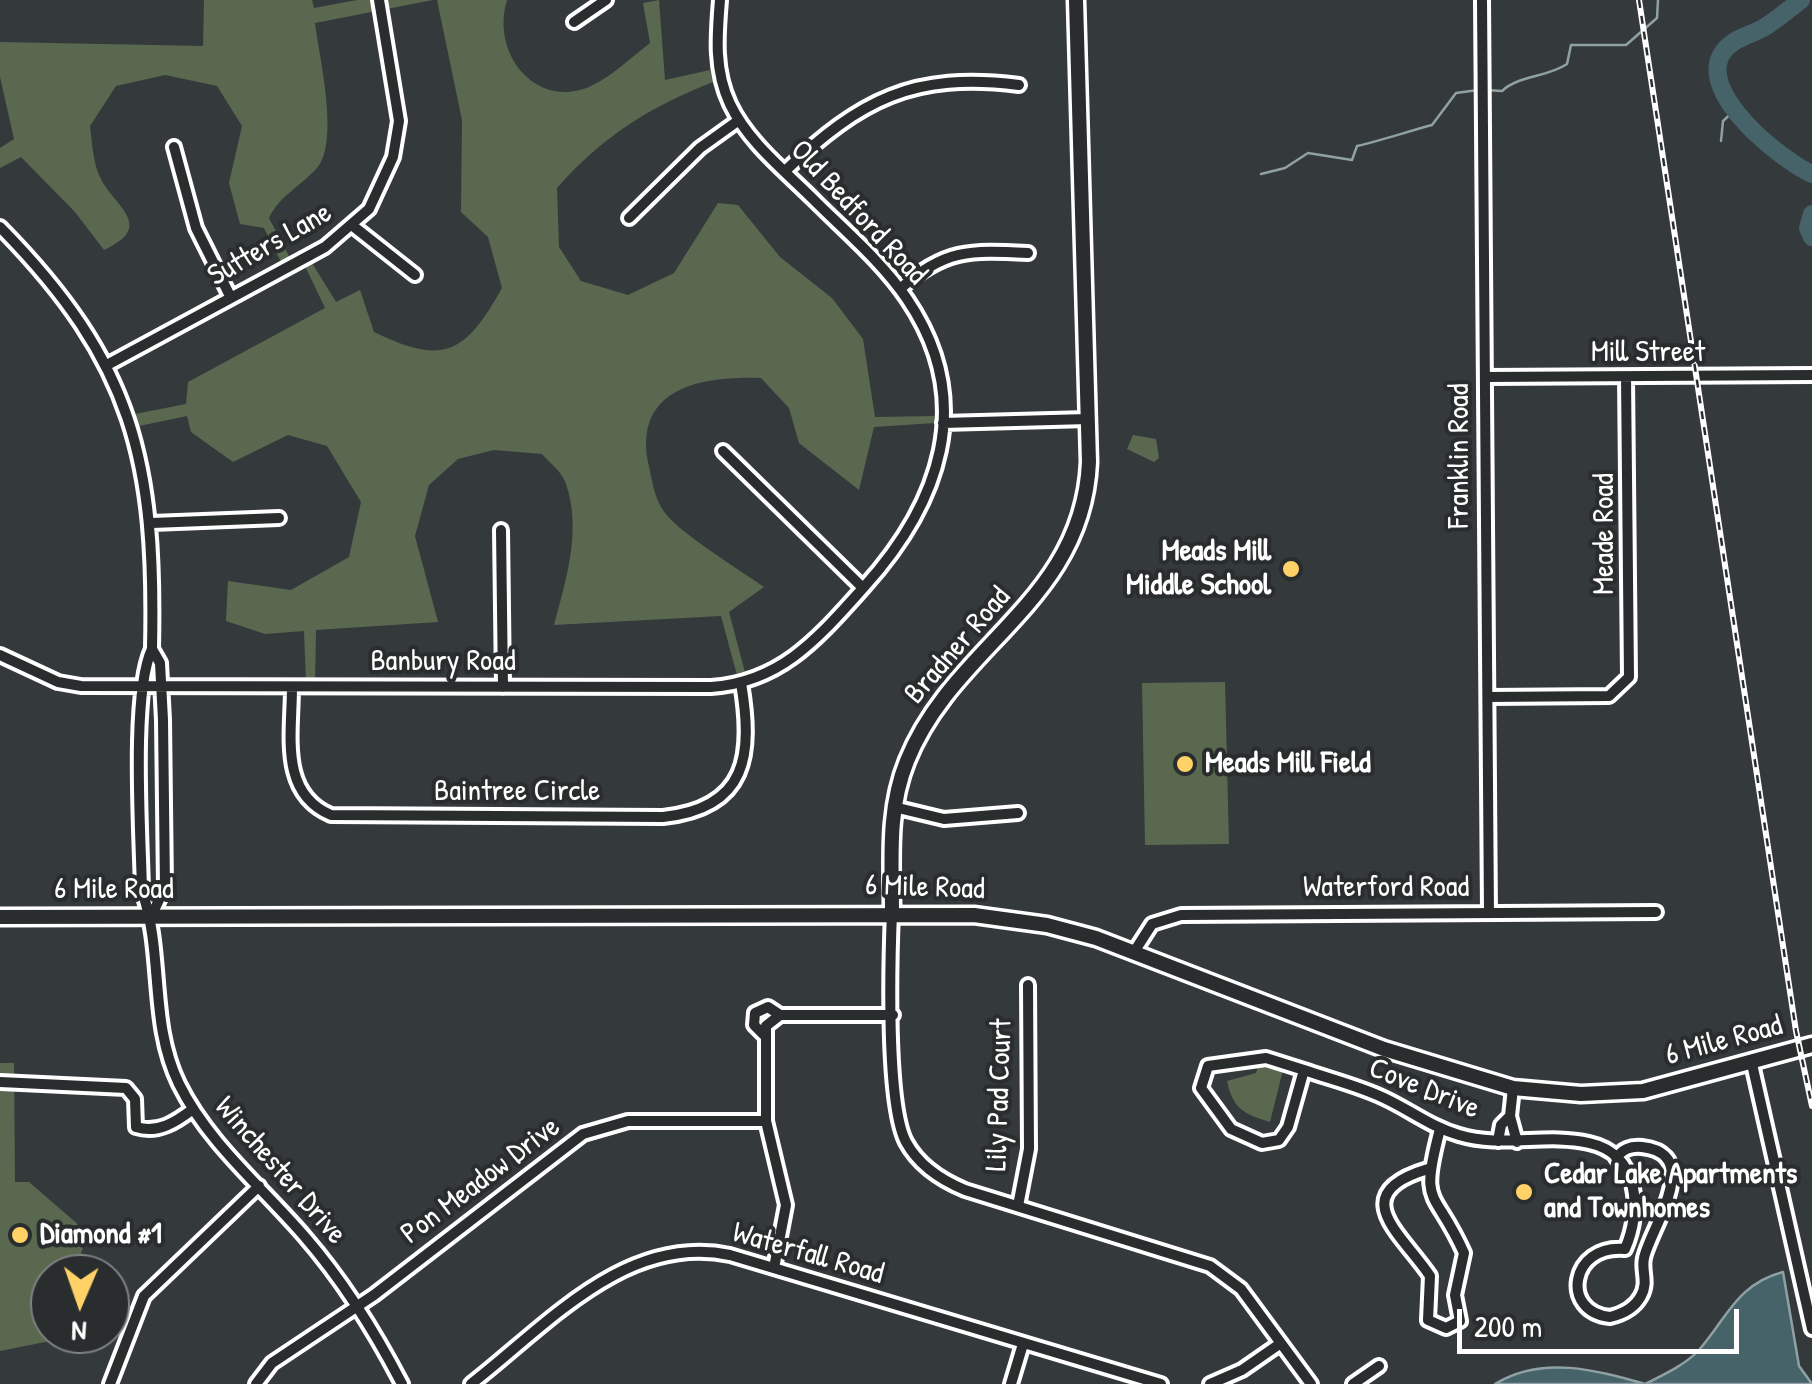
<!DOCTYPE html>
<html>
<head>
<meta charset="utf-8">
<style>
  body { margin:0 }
  #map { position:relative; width:1812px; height:1384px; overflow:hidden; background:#34393c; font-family:"Patrick Hand",sans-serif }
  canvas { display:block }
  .north { position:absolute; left:30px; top:1254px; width:100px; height:100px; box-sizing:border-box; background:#2a2d2e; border:2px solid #7f8182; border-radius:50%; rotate:182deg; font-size:28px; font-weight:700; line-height:40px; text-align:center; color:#fff }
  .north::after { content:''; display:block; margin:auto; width:35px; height:45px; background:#ffd166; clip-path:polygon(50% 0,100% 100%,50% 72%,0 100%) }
  .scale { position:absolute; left:1457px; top:1309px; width:282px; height:45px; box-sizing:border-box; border:5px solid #fff; border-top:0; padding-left:12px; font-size:30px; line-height:35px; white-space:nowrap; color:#fff; -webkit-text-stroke:8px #2a2d2e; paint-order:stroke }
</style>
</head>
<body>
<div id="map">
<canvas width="1812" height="1384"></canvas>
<div class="north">N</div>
<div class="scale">200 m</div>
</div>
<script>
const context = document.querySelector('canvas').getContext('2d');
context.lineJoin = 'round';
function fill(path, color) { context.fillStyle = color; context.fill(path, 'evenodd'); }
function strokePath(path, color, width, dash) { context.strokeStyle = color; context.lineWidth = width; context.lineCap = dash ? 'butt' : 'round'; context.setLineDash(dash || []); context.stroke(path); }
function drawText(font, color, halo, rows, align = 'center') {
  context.font = font + ' "Patrick Hand",sans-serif'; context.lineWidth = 8; context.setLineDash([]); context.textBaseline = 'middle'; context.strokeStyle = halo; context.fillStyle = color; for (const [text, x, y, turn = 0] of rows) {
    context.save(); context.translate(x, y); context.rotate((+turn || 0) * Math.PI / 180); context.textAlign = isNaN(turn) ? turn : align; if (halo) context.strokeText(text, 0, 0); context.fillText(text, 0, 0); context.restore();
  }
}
fill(new Path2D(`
  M 204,0 L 312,0 L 314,8 L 357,0 L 433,0 L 315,23 C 319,56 340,142 317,168 C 301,186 280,195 269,218 L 291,260 L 282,264 L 264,228 L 240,224 L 229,183 L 242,126 L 217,86 L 165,75 L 116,86 L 90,126 C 92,142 93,161 99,175 C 112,206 158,225 104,250 L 75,212 L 21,157 L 0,168 L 0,148 L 14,139 L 0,77 L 0,42 L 203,46 Z
  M 437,0 L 507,0 C 490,56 539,112 593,85 C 613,75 632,57 650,43 L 643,3 L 659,0 L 665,80 L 710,70 L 713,82 C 649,107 602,137 557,188 L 559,247 L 581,281 L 628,295 L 674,273 L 718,203 L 738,205 L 780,257 L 832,298 L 863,339 L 875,417 L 935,416 L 935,423 L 874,427 L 859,490 L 799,443 L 789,408 L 761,378 C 705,376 634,386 648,462 C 652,479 654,499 665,513 C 681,534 740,570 764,587 L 729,612 L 746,676 L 738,679 L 721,616 L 554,625 C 566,580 582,530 566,484 C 563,473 550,463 542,454 L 494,450 L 458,459 L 429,485 L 415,536 L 438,622 L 316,630 L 315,683 L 306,683 L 304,631 L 265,634 L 226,621 L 228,581 L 291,590 L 349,557 L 361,502 L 327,446 L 288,435 L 233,462 L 191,432 L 187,416 L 139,426 L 135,414 L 186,404 L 188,382 L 325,308 L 305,266 L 312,263 L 336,302 L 360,290 L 374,332 C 444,366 465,354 502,288 L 488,237 L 461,212 L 462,120 Z
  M 1133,435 L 1156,439 L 1159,458 L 1154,462 L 1127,449 Z
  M 1225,682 L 1229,844 L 1145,845 L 1142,683 Z
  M 0,1063 L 14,1063 L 15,1182 L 29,1182 L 88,1233 L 74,1274 L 50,1274 L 50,1341 L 0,1351 Z
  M 1259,1064 L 1283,1070 L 1270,1122 C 1244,1114 1233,1109 1227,1081 L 1256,1073 Z`), '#5a6850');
const water = new Path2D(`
  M 1783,1272 L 1799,1366 L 1812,1384 L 1495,1384 C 1542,1355 1596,1370 1645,1384 C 1663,1375 1685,1365 1699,1350 C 1727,1318 1737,1284 1783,1272 Z`);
fill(water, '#456368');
strokePath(water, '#8fa1a4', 2.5);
strokePath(new Path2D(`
  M 1486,90 L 1502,91 C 1519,75 1546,78 1567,64 L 1571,45 L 1626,45 L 1657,18 L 1658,0
  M 1721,141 L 1723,121 L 1736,109
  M 1261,174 L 1285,168 L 1308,153 L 1352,160 L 1357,146 C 1383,140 1406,132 1432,125 L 1456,93 L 1478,90`), '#8fa1a4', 2.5);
strokePath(new Path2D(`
  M 1801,0 C 1789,9 1776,21 1763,28 C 1749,36 1733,38 1723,52 C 1695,92 1781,160 1812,174
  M 1812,214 L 1808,228 L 1812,237`), '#456368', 18);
const street = new Path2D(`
  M 1482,0 L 1489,912
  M 574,22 L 606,0
  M 174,147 L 196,228 L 231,298
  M 785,171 C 861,99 913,72 1019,85
  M 629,218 L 700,148 L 739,120
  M 353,226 L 415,275
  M 0,227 C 134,363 156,462 152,649
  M 900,289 C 944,249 970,250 1028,253
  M 107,365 L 325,247 L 369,209 L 393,157 L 399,121 L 379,0
  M 1485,377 L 1812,375
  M 943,423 L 1088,419
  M 723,451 L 863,588
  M 152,523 L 279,518
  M 501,530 L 503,687
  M 0,655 L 58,682 L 81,686 L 711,687 C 782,682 819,637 864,587 C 939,504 977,402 907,299 C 882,262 846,232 814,200 C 785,171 748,142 730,104 C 714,70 717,36 720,0
  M 292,687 C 292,734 279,793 331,815 L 663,817 C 748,808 753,754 741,683
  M 1488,697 L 1609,696 L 1629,677 L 1626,377
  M 894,807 L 944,819 L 1018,813
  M 892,912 C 890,961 886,1104 906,1142 C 919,1166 941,1180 965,1190 L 1210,1266 L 1241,1289 L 1311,1384
  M 151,917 L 165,887 L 163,720 L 160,663 L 152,649 C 131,693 141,836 142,891 C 164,954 149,1023 179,1084 C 208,1143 263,1188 305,1237 C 344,1282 375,1332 402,1384
  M 1134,952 L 1152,924 L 1181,915 L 1656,912
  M 764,1035 L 754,1025 L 755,1013 L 768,1007 L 780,1015
  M 1266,1058 L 1304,1070 L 1288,1127 L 1279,1140 L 1262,1143 L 1231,1129 L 1201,1088 L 1208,1066 Z
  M 1752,1064 L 1812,1329
  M 1304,1070 C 1330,1079 1359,1086 1384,1098 C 1410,1110 1431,1127 1459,1135 C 1502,1148 1547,1133 1589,1143 C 1640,1154 1642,1210 1625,1249 C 1570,1244 1560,1312 1610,1317 C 1623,1314 1635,1307 1641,1296 C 1649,1282 1641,1271 1644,1258 C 1650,1229 1705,1154 1642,1147 C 1630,1146 1623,1149 1616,1158
  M 0,1082 L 126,1088 L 135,1099 L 136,1127 C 158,1134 176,1122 193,1109
  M 1510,1116 L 1513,1088
  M 1498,1141 L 1501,1125 L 1510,1116 L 1517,1142
  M 1428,1169 C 1344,1194 1402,1234 1430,1276 L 1428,1320 L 1446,1328 L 1460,1321 L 1455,1295 L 1464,1253 C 1434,1186 1419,1209 1440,1129
  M 1018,1206 L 1029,1149 L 1028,985
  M 774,1268 L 786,1205 L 766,1121 L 766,1026 L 780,1015 L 893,1015
  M 110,1384 L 144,1296 L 259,1186
  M 256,1384 L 272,1363 L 374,1295 L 583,1134 L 628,1121 L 766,1121
  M 471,1384 C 546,1326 626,1233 730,1255 L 1161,1384
  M 1011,1384 L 1023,1344
  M 1210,1384 L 1242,1370 L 1281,1343
  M 1353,1384 L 1379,1366`);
const secondary = new Path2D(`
  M 892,912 C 892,861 887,810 907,761 C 953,645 1083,602 1089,462 L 1076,0
  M 0,917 L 974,915 L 1047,925 L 1096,938 L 1384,1049 L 1513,1088 L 1581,1094 L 1643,1091 L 1812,1045`);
strokePath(street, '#fff', 18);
strokePath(secondary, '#fff', 21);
strokePath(street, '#2a2d2e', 10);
strokePath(secondary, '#2a2d2e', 14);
const rail = new Path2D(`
  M 1639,0 L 1796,1031 L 1812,1106`);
strokePath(rail, '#fff', 6);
strokePath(rail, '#2a2d2e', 2.5, [8]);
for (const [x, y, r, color] of [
  [1291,569,10,"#ffd166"],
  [1185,764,10,"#ffd166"],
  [1524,1192,10,"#ffd166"],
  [20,1235,10,"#ffd166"]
]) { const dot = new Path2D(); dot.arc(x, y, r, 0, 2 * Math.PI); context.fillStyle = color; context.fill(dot); strokePath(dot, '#2a2d2e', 4); }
drawText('30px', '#fff', '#2a2d2e', [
  ["Old Bedford Road",858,213,47],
  ["Sutters Lane",270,245,-30],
  ["Mill Street",1648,353],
  ["Franklin Road",1460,456,-90],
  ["Meade Road",1605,534,-90],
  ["Bradner Road",958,646,-49],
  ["Banbury Road",443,662],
  ["Baintree Circle",517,792],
  ["6 Mile Road",925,888,2],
  ["Waterford Road",1386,888],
  ["6 Mile Road",114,890],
  ["6 Mile Road",1724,1041,-15],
  ["Cove Drive",1424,1089,22],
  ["Lily Pad Court",1000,1095,-88],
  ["Winchester Drive",280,1171,49],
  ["Pon Meadow Drive",481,1181,-37],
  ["Waterfall Road",808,1254,16]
]);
drawText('bold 30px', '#fff', '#2a2d2e', [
  ["Meads Mill",1271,552,"right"],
  ["Middle School",1271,586,"right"],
  ["Meads Mill Field",1205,764],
  ["Cedar Lake Apartments",1544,1175],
  ["and Townhomes",1544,1209],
  ["Diamond #1",40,1235]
], 'left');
</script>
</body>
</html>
